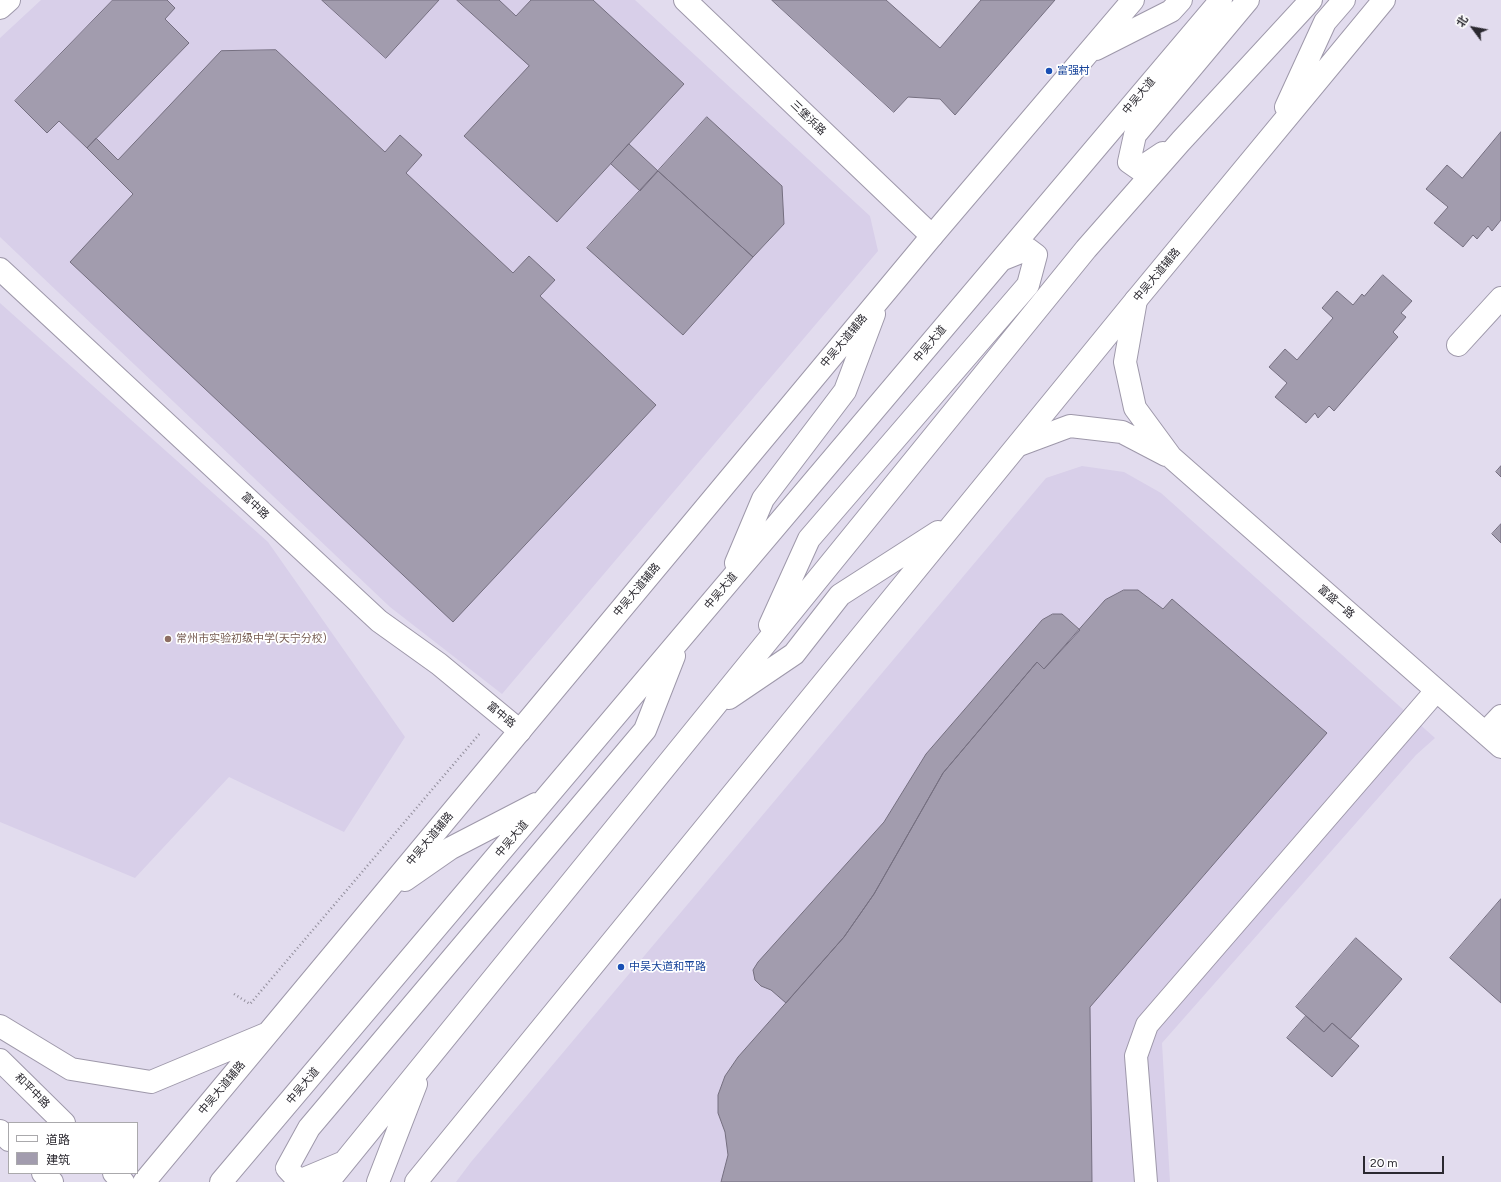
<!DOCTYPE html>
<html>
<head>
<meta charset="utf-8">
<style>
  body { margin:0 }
  #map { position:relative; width:1501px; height:1182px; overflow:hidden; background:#e2dcee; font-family:Figtree,"Noto Sans SC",sans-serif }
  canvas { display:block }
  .legend { position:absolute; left:8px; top:1122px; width:130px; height:52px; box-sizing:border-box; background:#fff; border:1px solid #aaa9ac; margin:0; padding:5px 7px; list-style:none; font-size:12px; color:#2b2930 }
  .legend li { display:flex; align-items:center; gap:8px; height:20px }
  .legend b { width:20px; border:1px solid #aaa9ac }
  .north { position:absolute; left:1453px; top:8px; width:40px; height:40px; -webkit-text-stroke:3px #fff; paint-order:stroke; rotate:302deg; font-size:11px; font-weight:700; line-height:16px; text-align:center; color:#2b2930 }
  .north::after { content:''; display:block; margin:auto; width:14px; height:18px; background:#2b2930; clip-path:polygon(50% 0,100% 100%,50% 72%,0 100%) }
  .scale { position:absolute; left:1363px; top:1156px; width:81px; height:18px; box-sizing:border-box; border:2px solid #2b2930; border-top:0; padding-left:5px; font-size:12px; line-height:14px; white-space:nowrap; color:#2b2930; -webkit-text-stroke:3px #fff; paint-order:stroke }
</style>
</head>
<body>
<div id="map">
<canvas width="1501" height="1182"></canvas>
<ul class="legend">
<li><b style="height:5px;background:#fff"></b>道路</li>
<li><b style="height:11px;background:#a29cae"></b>建筑</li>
</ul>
<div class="north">北</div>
<div class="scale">20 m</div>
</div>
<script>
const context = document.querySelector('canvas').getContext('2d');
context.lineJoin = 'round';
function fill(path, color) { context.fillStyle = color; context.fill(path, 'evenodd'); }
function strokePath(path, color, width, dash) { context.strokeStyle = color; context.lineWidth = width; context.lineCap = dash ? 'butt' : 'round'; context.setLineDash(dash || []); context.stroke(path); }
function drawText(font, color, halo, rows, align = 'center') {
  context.font = font + ' Figtree,"Noto Sans SC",sans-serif'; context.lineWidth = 3.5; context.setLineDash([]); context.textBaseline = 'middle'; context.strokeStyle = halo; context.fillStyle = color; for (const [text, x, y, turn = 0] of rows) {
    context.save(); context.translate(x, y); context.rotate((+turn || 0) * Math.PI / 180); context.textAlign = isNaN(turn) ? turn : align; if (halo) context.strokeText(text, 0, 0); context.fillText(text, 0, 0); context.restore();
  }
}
fill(new Path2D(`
  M 41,0 L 635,0 L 870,216 L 878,251 L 502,694 L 390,607 L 0,237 L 0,38 Z
  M 0,303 L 268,542 L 405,737 L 344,832 L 229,777 L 135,878 L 0,822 Z
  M 1082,466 L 1124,472 L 1161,493 L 1435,738 L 1416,755 L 1162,1043 L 1170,1182 L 456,1182 L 471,1162 L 1046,478 Z`), '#d8cfe9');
const building = new Path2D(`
  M 113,0 L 167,0 L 175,8 L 165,19 L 189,43 L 87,148 L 59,121 L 47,133 L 15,101 Z
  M 322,0 L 439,0 L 386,58 Z
  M 457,0 L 499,0 L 516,16 L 531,0 L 593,0 L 684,84 L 557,222 L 464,136 L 529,66 Z
  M 772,0 L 886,0 L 940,48 L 981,0 L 1055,0 L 955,115 L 940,99 L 908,97 L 894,112 Z
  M 276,50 L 385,152 L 400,135 L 422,155 L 406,173 L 513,273 L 529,256 L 555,280 L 540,296 L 656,405 L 453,622 L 70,262 L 133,194 L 87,148 L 96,138 L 118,160 L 221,51 Z
  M 707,117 L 782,186 L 784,224 L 753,257 L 658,171 Z
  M 1501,132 L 1501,220 L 1492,231 L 1488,226 L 1477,239 L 1473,235 L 1463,247 L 1434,223 L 1448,207 L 1426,189 L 1447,165 L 1462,178 Z
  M 629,144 L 658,171 L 640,191 L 611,164 Z
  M 658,171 L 753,257 L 683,335 L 587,248 Z
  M 1383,275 L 1412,301 L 1401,313 L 1406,317 L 1393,332 L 1398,337 L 1334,411 L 1329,406 L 1318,418 L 1315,413 L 1306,423 L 1275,397 L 1287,383 L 1269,367 L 1285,349 L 1297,360 L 1333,318 L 1322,308 L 1337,291 L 1353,305 L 1362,294 L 1364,296 Z
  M 1501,466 L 1501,477 L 1496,472 Z
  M 1501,524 L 1501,543 L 1492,534 Z
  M 1124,590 L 1138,590 L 1163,609 L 1172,599 L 1327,733 L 1090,1007 L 1092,1182 L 721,1182 L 728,1155 L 725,1132 L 718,1113 L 718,1095 L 725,1076 L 738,1057 L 844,937 L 874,894 L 943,773 L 1037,662 L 1044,669 L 1105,600 Z
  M 1053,614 L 1062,614 L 1080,630 L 1044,669 L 1037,662 L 943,773 L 874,894 L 844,937 L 786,1003 L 771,990 L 761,986 L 755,980 L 753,970 L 758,962 L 884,822 L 926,754 L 1042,620 Z
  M 1501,899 L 1501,1003 L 1450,958 Z
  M 1356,938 L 1402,979 L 1350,1039 L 1332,1023 L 1324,1032 L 1296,1007 Z
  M 1306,1016 L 1324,1032 L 1332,1023 L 1359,1046 L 1332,1077 L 1287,1038 Z`);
fill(building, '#a29cae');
strokePath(building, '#756f80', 1);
const minor = new Path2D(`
  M 685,0 L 932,236
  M 0,8 L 9,0
  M 0,269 L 379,621 L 439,664 L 520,731
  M 1136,300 L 1125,362 L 1135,408 L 1171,457 L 1501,747
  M 1458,345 L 1501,298
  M 1019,445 L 1070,426 L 1122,432 L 1166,455
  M 1485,733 L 1501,716
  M 1146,1182 L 1136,1056 L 1147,1025 L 1436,691`);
const major = new Path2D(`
  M 1096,49 L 1171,11 L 1181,0
  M 1286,107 L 1325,22 L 1344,0
  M 1163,153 L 1139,169 L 1129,162 L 1135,135 L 1248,0
  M 736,563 L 763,499 L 845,391 L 874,314
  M 770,625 L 809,539 L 1028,285 L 1036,255 L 1028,249 L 1003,259
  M 729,698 L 794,654 L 840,595 L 938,532
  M 405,880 L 451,848 L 536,804
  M 0,1026 L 71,1069 L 151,1082 L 266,1034
  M 0,1060 L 64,1123
  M 0,1131 L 9,1140
  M 342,1163 L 299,1181 L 287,1168 L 309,1128 L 645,730 L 674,656
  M 43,1173 L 52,1182
  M 114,1173 L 123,1182
  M 144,1182 L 932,236 L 1133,0
  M 221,1182 L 1221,0
  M 328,1182 L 1086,249 L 1181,141 L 1311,0
  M 378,1182 L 416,1084
  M 416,1182 L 1136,300 L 1384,0`);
strokePath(minor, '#9e98aa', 24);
strokePath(major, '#9e98aa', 24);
strokePath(new Path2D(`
  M 234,994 L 250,1004 L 481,732`), '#908c99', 2.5, [1, 3]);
strokePath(minor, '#fff', 22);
strokePath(major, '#fff', 22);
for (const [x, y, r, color] of [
  [1049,71,4,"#1a4fb4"],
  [168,639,4,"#8d6e63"],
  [621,967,4,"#1a4fb4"]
]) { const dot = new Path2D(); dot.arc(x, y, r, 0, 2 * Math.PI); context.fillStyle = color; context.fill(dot); strokePath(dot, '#fff', 1.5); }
drawText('11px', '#164399', '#fff', [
  ["富强村",1057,71],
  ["中吴大道和平路",629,967]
], 'left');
drawText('11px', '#2b2930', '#fff', [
  ["中吴大道",1139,96,-50],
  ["三堡浜路",808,118,44],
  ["中吴大道辅路",1157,275,-50],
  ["中吴大道辅路",844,341,-50],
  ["中吴大道",930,344,-50],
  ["富中路",255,506,43],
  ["中吴大道辅路",637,590,-50],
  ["中吴大道",721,591,-50],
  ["富盛一路",1336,602,41],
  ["富中路",501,715,40],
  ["中吴大道辅路",430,839,-50],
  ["中吴大道",512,839,-50],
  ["中吴大道",303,1086,-50],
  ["中吴大道辅路",222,1088,-50],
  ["和平中路",32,1091,45]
]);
drawText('11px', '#785e54', '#fff', [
  ["常州市实验初级中学(天宁分校)",176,639]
], 'left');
</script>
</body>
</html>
